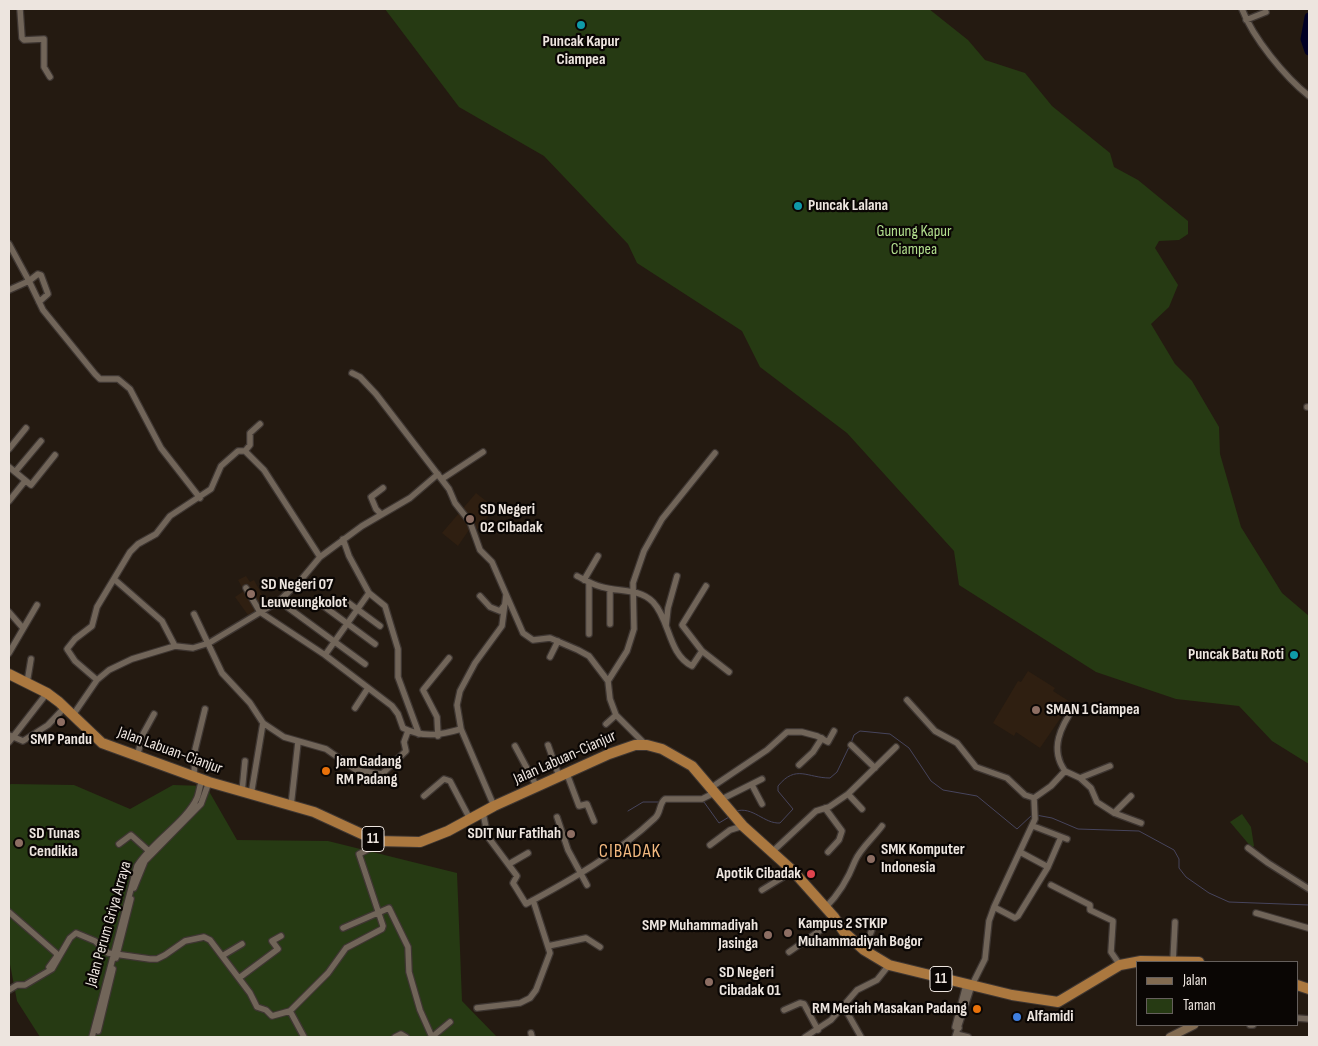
<!DOCTYPE html>
<html>
<head>
<meta charset="utf-8">
<style>
  body { margin:0 }
  #map { position:relative; width:1318px; height:1046px; overflow:hidden; background:#241a11; font-family:"Sofia Sans Condensed",sans-serif }
  canvas { display:block }
  .frame { position:absolute; inset:0; border:10px solid #ede5df; pointer-events:none }
  .legend { position:absolute; left:1136px; top:961px; width:162px; height:65px; box-sizing:border-box; background:#0a0604; border:1px solid #655f5c; margin:0; padding:6px 9px; list-style:none; font-size:15px; color:#ede5df }
  .legend li { display:flex; align-items:center; gap:10px; height:25px }
  .legend b { width:25px; border:1px solid #655f5c }
</style>
</head>
<body>
<div id="map">
<canvas width="1318" height="1046"></canvas>
<div class="frame"></div>
<ul class="legend">
<li><b style="height:6px;background:#826b51"></b>Jalan</li>
<li><b style="height:14px;background:#263a13"></b>Taman</li>
</ul>
</div>
<script>
const context = document.querySelector('canvas').getContext('2d');
context.lineJoin = 'round';
function fill(path, color) { context.fillStyle = color; context.fill(path, 'evenodd'); }
function strokePath(path, color, width, dash) { context.strokeStyle = color; context.lineWidth = width; context.lineCap = dash ? 'butt' : 'round'; context.setLineDash(dash || []); context.stroke(path); }
function drawText(font, color, halo, rows, align = 'center') {
  context.font = font + ' "Sofia Sans Condensed",sans-serif'; context.lineWidth = 4.5; context.setLineDash([]); context.textBaseline = 'middle'; context.strokeStyle = halo; context.fillStyle = color; for (const [text, x, y, turn = 0] of rows) {
    context.save(); context.translate(x, y); context.rotate((+turn || 0) * Math.PI / 180); context.textAlign = isNaN(turn) ? turn : align; if (halo) context.strokeText(text, 0, 0); context.fillText(text, 0, 0); context.restore();
  }
}
fill(new Path2D(`
  M 476,493 L 495,508 L 478,529 L 471,527 L 458,546 L 442,533 Z
  M 246,576 L 250,582 L 254,580 L 267,604 L 248,615 L 235,597 L 244,591 L 238,580 Z
  M 1028,671 L 1055,688 L 1053,691 L 1075,705 L 1066,718 L 1062,716 L 1040,748 L 1016,732 L 1014,736 L 993,723 L 1018,681 L 1021,682 Z`), '#2f1f11');
fill(new Path2D(`
  M 385,9 L 929,9 L 968,40 L 985,60 L 1025,73 L 1052,106 L 1110,153 L 1114,167 L 1138,180 L 1188,221 L 1188,234 L 1179,240 L 1159,241 L 1155,248 L 1178,285 L 1169,307 L 1151,324 L 1175,364 L 1192,381 L 1219,427 L 1220,454 L 1241,527 L 1282,593 L 1309,616 L 1309,764 L 1272,741 L 1239,706 L 1176,699 L 1096,672 L 959,585 L 954,551 L 847,433 L 760,367 L 742,331 L 637,263 L 628,244 L 544,156 L 459,107 Z
  M 11,784 L 74,785 L 130,809 L 173,785 L 206,786 L 237,840 L 328,841 L 457,873 L 462,1001 L 497,1037 L 40,1037 L 17,1001 L 9,959 L 9,785 Z
  M 1242,814 L 1251,827 L 1254,846 L 1252,848 L 1230,822 Z`), '#263a13');
strokePath(new Path2D(`
  M 851,743 L 854,735 L 860,731 L 890,734 L 909,748 L 931,781 L 943,790 L 977,796 L 1017,829 L 1032,815
  M 700,802 L 704,802 L 719,823 L 729,817
  M 628,811 L 643,802 L 658,802
  M 736,811 C 753,806 764,824 780,823 L 793,809 L 778,791 L 778,786 C 796,764 807,778 830,778 L 837,772 L 849,747
  M 1036,815 L 1052,818 L 1078,829 L 1139,831 L 1174,850 L 1179,859 L 1179,868 L 1186,877 L 1209,893 L 1229,902 L 1309,905`), '#47455d', 1);
strokePath(new Path2D(`
  M 1309,17 L 1305,39 L 1309,51`), '#000025', 9);
const street = new Path2D(`
  M 20,9 L 22,38 L 24,40 L 44,39 L 44,67 L 50,77
  M 1242,9 C 1253,38 1285,77 1309,96
  M 1246,20 L 1266,12
  M 9,244 L 29,281 L 38,274 L 41,275 L 48,294 L 39,302
  M 9,290 L 29,281 L 43,310 L 95,374 L 100,379 L 118,379 L 130,389 L 161,448 L 200,498
  M 352,373 L 360,377 L 376,394 L 449,489 L 455,503 L 470,522 L 480,550 L 492,562 L 523,633 L 533,640 L 550,638 L 578,650 L 589,656 L 608,681
  M 1307,407 L 1309,407
  M 9,449 L 26,428
  M 245,451 L 250,445 L 250,433 L 260,424
  M 9,467 L 31,485 L 55,455
  M 15,472 L 41,441
  M 442,479 L 483,452
  M 9,501 L 25,481
  M 381,514 L 376,509 L 371,497 L 383,488
  M 343,539 L 349,556 L 369,593 L 385,606 L 398,649 L 398,677 L 419,734
  M 577,576 C 585,580 593,585 602,587 C 619,592 639,588 653,602 C 670,620 668,654 692,666 L 702,651
  M 114,579 L 162,621 L 175,646
  M 584,580 L 598,556
  M 706,586 L 682,625 L 702,651 L 729,672
  M 246,588 L 260,612 L 325,655 L 392,706 L 398,714 L 403,728 C 423,738 441,735 461,729
  M 480,596 L 490,607 L 500,611 L 504,606
  M 279,601 L 365,664
  M 346,601 L 380,626
  M 318,602 L 375,644
  M 9,612 L 22,627
  M 194,614 L 222,673 L 250,703 L 263,723 L 284,737 L 326,749 L 356,770 L 382,774 L 406,751 L 404,742 L 408,731
  M 610,624 L 610,589
  M 666,626 L 668,608 L 677,576
  M 589,634 L 589,582
  M 9,653 L 37,605
  M 325,655 L 369,593
  M 550,657 L 558,641
  M 97,680 L 75,661 L 67,649 L 75,639 L 92,626 L 97,607 L 130,552 L 138,544 L 156,534 L 170,516 L 211,489 L 221,466 L 238,451 L 245,451 L 264,470 L 320,557 L 362,526 L 410,498 L 438,474
  M 27,683 L 31,659
  M 907,700 L 935,731 L 957,743 L 976,767 L 1007,778 L 1025,795 L 1034,798
  M 355,708 L 368,688
  M 73,715 L 97,680 L 109,670 L 132,659 L 175,646 L 193,648 L 209,643 L 279,601 L 300,581 L 320,557
  M 606,724 L 616,715
  M 9,735 L 23,741 L 48,725 L 65,707
  M 438,736 L 437,717 L 423,690 L 449,658
  M 9,742 L 47,693
  M 645,744 L 616,715 L 610,699 L 608,681 L 627,651 L 634,629 L 633,583 L 644,551 L 662,519 L 715,453
  M 548,745 L 559,776
  M 851,745 L 875,768
  M 515,746 L 537,787
  M 137,757 L 143,734 L 154,714
  M 799,765 L 813,752 L 822,738
  M 1065,771 L 1080,778 L 1091,788 L 1097,802 L 1114,813 L 1141,823
  M 567,774 L 579,806 L 587,804 L 594,821
  M 194,776 L 195,750 L 205,709
  M 1080,778 L 1110,766
  M 752,785 L 762,804
  M 712,787 L 767,750 L 787,732 L 802,732 L 817,736 L 828,742 L 834,731
  M 242,792 L 245,761
  M 848,794 L 862,809
  M 251,795 L 263,723
  M 424,796 L 444,779 L 450,781 L 470,819
  M 722,799 L 762,779
  M 291,806 L 298,742
  M 494,806 L 461,729 L 457,705 L 460,691 L 475,663 L 502,626 L 506,595
  M 825,808 L 842,831 L 839,840 L 828,852
  M 483,813 L 488,837 L 517,876 L 513,883 L 526,904 C 571,880 618,853 655,818 C 661,813 659,803 665,799 L 702,799 L 716,792
  M 1114,813 L 1131,796
  M 557,817 L 568,850 L 587,885
  M 1033,826 L 1067,839
  M 119,844 L 131,835 L 150,852
  M 710,845 L 730,830 L 743,826
  M 1248,848 L 1268,863 L 1309,889
  M 1020,852 L 1048,867
  M 771,853 L 816,811 L 829,807 L 848,794 L 896,747
  M 509,864 L 528,853
  M 1051,885 L 1090,905 L 1090,910 L 1113,921 L 1111,952 L 1120,965
  M 134,888 L 145,861 L 201,804 L 209,782
  M 762,890 L 793,871
  M 826,907 C 840,893 848,879 855,861 C 860,849 874,837 882,826
  M 994,907 L 1015,918 L 1018,916 L 1048,867 L 1061,837
  M 9,912 L 56,953 L 57,956 L 49,967
  M 1256,913 L 1308,928
  M 343,928 L 389,908 L 408,947 L 409,972 L 420,1010 L 432,1037
  M 548,946 L 586,938 L 600,947
  M 864,950 L 873,927
  M 789,952 L 822,929 L 834,917
  M 222,956 L 242,944
  M 116,958 L 131,899
  M 1173,961 L 1175,922
  M 239,978 L 278,949 L 272,941 L 281,936
  M 9,990 L 17,985 L 25,985 L 52,969 L 70,938 L 76,933 L 95,941 L 108,953 L 150,959 L 157,959 L 165,955 L 185,941 L 204,937 L 210,940 L 250,993 L 257,1007 L 266,1010 L 272,1016 L 290,1011
  M 844,1007 L 861,1037
  M 477,1008 L 520,1003 L 530,998 L 536,990 L 550,953 L 533,900
  M 784,1010 L 800,1003 L 804,1004 L 818,1030
  M 1297,1018 L 1309,1019
  M 1250,1025 L 1253,1025
  M 959,1028 L 955,1027 L 966,985
  M 98,1031 L 113,969
  M 531,1033 L 532,1037
  M 956,1034 L 968,1037
  M 92,1037 L 137,866 C 152,842 186,822 197,798 C 199,793 200,785 202,779
  M 304,1037 L 290,1011 L 328,973 L 346,948 L 382,929 L 383,926 L 359,854 L 371,848 L 377,841
  M 395,1037 L 401,1034 L 406,1037
  M 432,1037 L 450,1022
  M 805,1037 L 831,1020 L 857,990 L 877,980 L 889,965
  M 955,1037 L 972,985 L 985,959 L 989,921 L 994,907 L 1035,819 L 1034,798 L 1051,786 L 1065,771 C 1049,749 1061,726 1075,706`);
const secondary = new Path2D(`
  M 1170,1037 L 1194,1025`);
const highway = new Path2D(`
  M 9,674 L 47,693 L 59,702 L 102,743 L 209,782 L 314,812 L 377,841 L 420,842 L 448,831 L 494,806 L 609,754 L 635,745 L 647,745 L 662,749 L 692,766 L 743,826 L 793,871 L 834,917 L 844,932 L 864,950 L 889,965 L 1012,995 L 1058,1002 L 1120,965 L 1141,961 L 1199,962
  M 1297,985 L 1309,989`);
strokePath(street, '#3e3632', 8);
strokePath(secondary, '#3e3632', 10);
strokePath(highway, '#3e3632', 12);
strokePath(street, '#716559', 5.5);
strokePath(secondary, '#826b51', 8);
strokePath(highway, '#ab783f', 10);
for (const [x, y, r, color] of [
  [581,25,5,"#0f9aa8"],
  [798,206,5,"#0f9aa8"],
  [470,519,5,"#8d6e63"],
  [251,594,5,"#8d6e63"],
  [1294,655,5,"#0f9aa8"],
  [1036,710,5,"#8d6e63"],
  [61,722,5,"#8d6e63"],
  [326,771,5,"#e8710a"],
  [571,834,5,"#8d6e63"],
  [19,843,5,"#8d6e63"],
  [871,859,5,"#8d6e63"],
  [811,874,5,"#e0444e"],
  [788,933,5,"#8d6e63"],
  [768,935,5,"#8d6e63"],
  [709,982,5,"#8d6e63"],
  [977,1009,5,"#e8710a"],
  [1017,1017,5,"#3f7fe0"]
]) { const dot = new Path2D(); dot.arc(x, y, r, 0, 2 * Math.PI); context.fillStyle = color; context.fill(dot); strokePath(dot, '#0a0604', 2); }
for (const [x, y, w] of [
  [373,839,22],
  [941,979,22]
]) { const box = new Path2D(); box.roundRect(x - w / 2, y - 12.5, w, 25, 4); context.fillStyle = '#0a0604'; context.fill(box); strokePath(box, '#ede5df', 1); }
drawText('bold 15px', '#ede5df', null, [
  ["11",373,839],
  ["11",941,979]
]);
drawText('bold 16px', '#ede5df', '#0a0604', [
  ["Puncak Kapur",581,42,"center"],
  ["Ciampea",581,60,"center"],
  ["Puncak Lalana",808,206],
  ["SD Negeri",480,510],
  ["02 CIbadak",480,528],
  ["SD Negeri 07",261,585],
  ["Leuweungkolot",261,603],
  ["Puncak Batu Roti",1284,655,"right"],
  ["SMAN 1 Ciampea",1046,710],
  ["SMP Pandu",61,740,"center"],
  ["Jam Gadang",336,762],
  ["RM Padang",336,780],
  ["SD Tunas",29,834],
  ["Cendikia",29,852],
  ["SDIT Nur Fatihah",561,834,"right"],
  ["SMK Komputer",881,850],
  ["Indonesia",881,868],
  ["Apotik Cibadak",801,874,"right"],
  ["Kampus 2 STKIP",798,924],
  ["Muhammadiyah Bogor",798,942],
  ["SMP Muhammadiyah",758,926,"right"],
  ["Jasinga",758,944,"right"],
  ["SD Negeri",719,973],
  ["Cibadak 01",719,991],
  ["RM Meriah Masakan Padang",967,1009,"right"],
  ["Alfamidi",1027,1017]
], 'left');
drawText('16px', '#b2df8e', '#0a0604', [
  ["Gunung Kapur",914,232],
  ["Ciampea",914,250]
]);
drawText('16px', '#ede5df', '#0a0604', [
  ["Jalan Labuan-Cianjur",170,751,20],
  ["Jalan Labuan-Cianjur",565,758,-24],
  ["Jalan Perum Griya Arraya",109,924,-74]
]);
context.letterSpacing = '1px';
drawText('19px', '#f2b87f', '#0a0604', [
  ["CIBADAK",630,852]
]);
context.letterSpacing = '0px';
</script>
</body>
</html>
